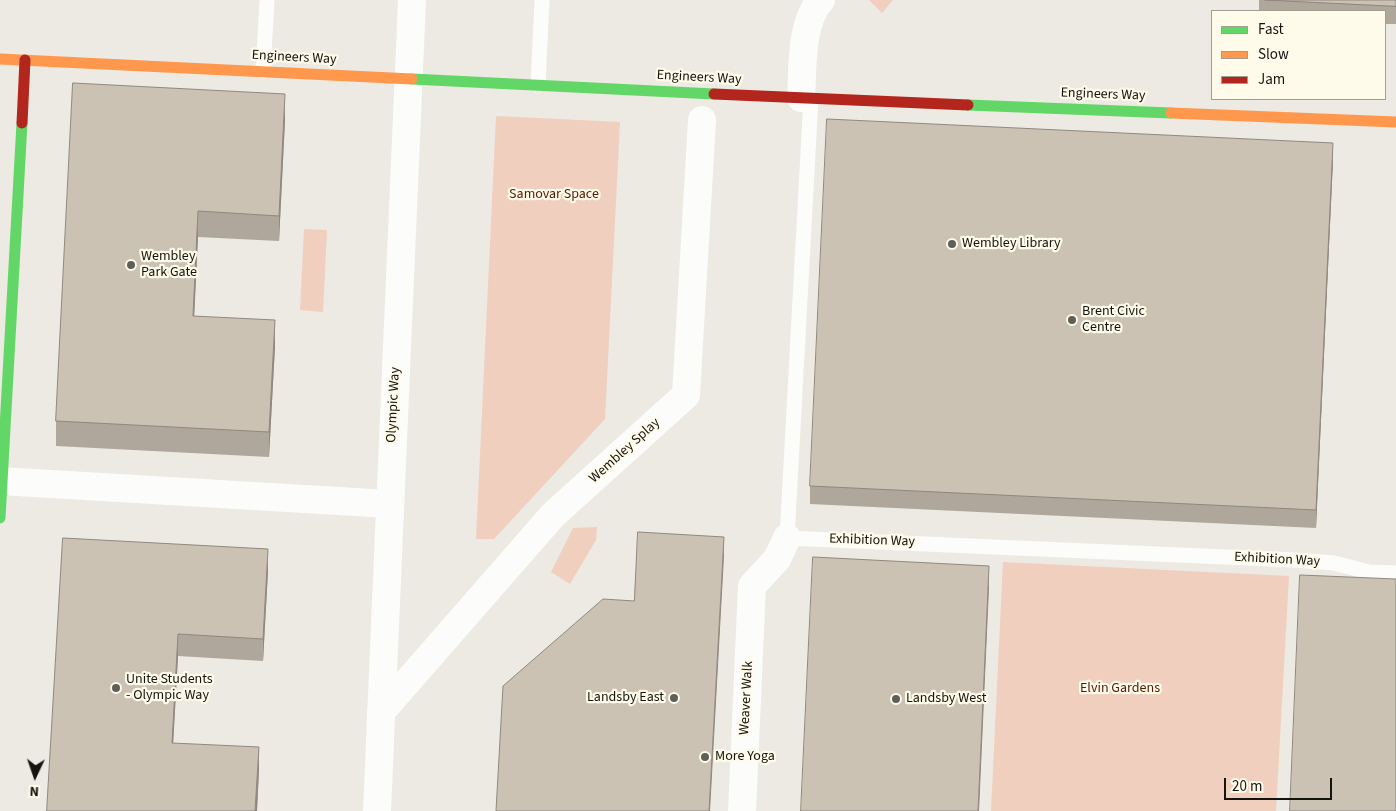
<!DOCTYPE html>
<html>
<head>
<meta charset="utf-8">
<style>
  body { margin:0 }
  #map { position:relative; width:1396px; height:811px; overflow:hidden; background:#eceae2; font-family:"Source Sans 3",sans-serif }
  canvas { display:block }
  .legend { position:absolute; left:1211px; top:10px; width:175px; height:90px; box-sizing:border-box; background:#fffbea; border:1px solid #a19e92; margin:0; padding:6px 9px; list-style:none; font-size:15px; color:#15130e }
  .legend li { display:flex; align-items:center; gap:10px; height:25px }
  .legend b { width:25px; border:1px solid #a19e92 }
  .north { position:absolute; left:10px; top:751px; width:50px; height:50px; -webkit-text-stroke:4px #fffbea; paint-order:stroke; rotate:183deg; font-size:14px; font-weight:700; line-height:20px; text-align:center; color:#15130e }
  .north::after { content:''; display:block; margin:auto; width:18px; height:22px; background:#15130e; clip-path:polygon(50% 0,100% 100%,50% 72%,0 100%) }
  .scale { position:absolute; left:1224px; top:778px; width:108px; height:22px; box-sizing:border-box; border:2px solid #15130e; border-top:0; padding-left:6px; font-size:15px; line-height:18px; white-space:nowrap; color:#15130e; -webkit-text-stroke:4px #fffbea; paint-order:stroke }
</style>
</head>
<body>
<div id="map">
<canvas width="1396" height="811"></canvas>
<ul class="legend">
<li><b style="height:6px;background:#63d668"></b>Fast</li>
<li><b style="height:6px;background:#ff974d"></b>Slow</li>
<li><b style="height:6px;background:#b3261e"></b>Jam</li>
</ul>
<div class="north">N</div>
<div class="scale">20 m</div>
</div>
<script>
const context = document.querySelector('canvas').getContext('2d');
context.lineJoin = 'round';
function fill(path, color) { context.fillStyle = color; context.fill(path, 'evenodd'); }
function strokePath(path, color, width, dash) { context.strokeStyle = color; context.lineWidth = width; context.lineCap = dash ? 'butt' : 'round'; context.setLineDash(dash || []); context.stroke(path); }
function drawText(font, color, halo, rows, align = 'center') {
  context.font = font + ' "Source Sans 3",sans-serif'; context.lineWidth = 4.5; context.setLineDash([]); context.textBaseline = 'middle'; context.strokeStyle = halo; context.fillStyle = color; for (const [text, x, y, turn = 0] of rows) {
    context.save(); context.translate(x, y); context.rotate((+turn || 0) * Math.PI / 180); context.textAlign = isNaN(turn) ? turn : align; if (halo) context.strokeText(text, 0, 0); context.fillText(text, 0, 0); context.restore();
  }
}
fill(new Path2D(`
  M 869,0 L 893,0 L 882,13 Z
  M 496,116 L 620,122 L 618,162 L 605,419 L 494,539 L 476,539 Z
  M 304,229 L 327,230 L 323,312 L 300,310 Z
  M 597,527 L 596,540 L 570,584 L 551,572 L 573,528 Z
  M 1003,562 L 1289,576 L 1276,811 L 991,811 Z`), '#f0cfbf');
strokePath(new Path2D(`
  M 263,71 L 267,0
  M 538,85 L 542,0
  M 811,98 L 787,538 L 1295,560 L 1334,563 L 1369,572 L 1396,573`), '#fcfcfb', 15);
strokePath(new Path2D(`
  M 801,98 C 803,68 800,23 821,0
  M 0,481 L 389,504
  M 381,712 L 553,515 L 686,395 L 702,120
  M 377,811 L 412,0
  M 742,811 L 752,586 L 777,559 L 787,538`), '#fcfcfb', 28);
strokePath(new Path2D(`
  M 412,79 L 714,94
  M 968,105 L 1171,113
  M 0,518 L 22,123`), '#63d668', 11);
strokePath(new Path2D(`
  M 0,59 L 412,79
  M 1171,113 L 1396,122`), '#ff974d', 11);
strokePath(new Path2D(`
  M 714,94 L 968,105
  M 22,123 L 25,60`), '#b3261e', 11);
fill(new Path2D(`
  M 1259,0 L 1396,0 L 1396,24 L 1385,24 L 1385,11 L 1259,11 Z
  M 73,83 L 285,120 L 279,241 L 198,237 L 194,316 L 275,346 L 269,457 L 56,446 L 56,421 Z
  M 1333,160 L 1316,528 L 810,504 L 810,486 Z
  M 63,538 L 268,571 L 263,661 L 178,656 L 173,743 L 259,769 L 257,811 L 47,811 Z`), '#afa79b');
fill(new Path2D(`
  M 285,94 L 285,120 L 279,241 L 279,216 Z
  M 1333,143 L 1333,160 L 1316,528 L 1316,510 Z
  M 198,211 L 198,237 L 193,341 L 193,316 Z
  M 275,320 L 275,346 L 269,457 L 269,432 Z
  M 724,537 L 724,556 L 710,811 L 709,811 Z
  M 268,549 L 268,571 L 263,661 L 263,639 Z
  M 989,566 L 989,588 L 979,811 L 978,811 Z
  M 178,634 L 178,656 L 172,765 L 172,743 Z
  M 259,747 L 259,769 L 257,811 L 255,811 Z`), '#8f887e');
const building = new Path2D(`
  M 1265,0 L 1396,0 L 1396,6 Z
  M 73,83 L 285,94 L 279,216 L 198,211 L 193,316 L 275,320 L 269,432 L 56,421 Z
  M 827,119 L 1333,143 L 1316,510 L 810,486 Z
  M 638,532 L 724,537 L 709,811 L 496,811 L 503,686 L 603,599 L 634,601 Z
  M 63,538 L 268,549 L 263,639 L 178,634 L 172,743 L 259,747 L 255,811 L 47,811 Z
  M 813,557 L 989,566 L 978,811 L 801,811 Z
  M 1300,575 L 1396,579 L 1396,811 L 1290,811 Z`);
fill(building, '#ccc2b4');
strokePath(building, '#8f887e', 1);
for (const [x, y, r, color] of [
  [952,244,5,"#605e58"],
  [131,265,5,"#605e58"],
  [1072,320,5,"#605e58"],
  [116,688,5,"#605e58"],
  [674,698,5,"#605e58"],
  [896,699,5,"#605e58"],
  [705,757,5,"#605e58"]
]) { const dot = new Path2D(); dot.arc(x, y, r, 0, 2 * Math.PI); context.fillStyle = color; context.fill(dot); strokePath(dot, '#fffbea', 2); }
drawText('14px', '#15130e', '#fffbea', [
  ["Engineers Way",294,58,3],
  ["Engineers Way",699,78,3],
  ["Engineers Way",1103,95,2],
  ["Olympic Way",394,405,-87],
  ["Wembley Splay",625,451,-42],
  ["Exhibition Way",872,541,2],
  ["Exhibition Way",1277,560,3],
  ["Weaver Walk",747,698,-87]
]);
drawText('14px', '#551900', '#fffbea', [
  ["Samovar Space",554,195],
  ["Elvin Gardens",1120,689]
]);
drawText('14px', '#15130e', '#fffbea', [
  ["Wembley Library",962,244],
  ["Wembley",141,257],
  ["Park Gate",141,273],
  ["Brent Civic",1082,312],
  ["Centre",1082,328],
  ["Unite Students",126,680],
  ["- Olympic Way",126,696],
  ["Landsby East",664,698,"right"],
  ["Landsby West",906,699],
  ["More Yoga",715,757]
], 'left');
</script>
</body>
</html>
